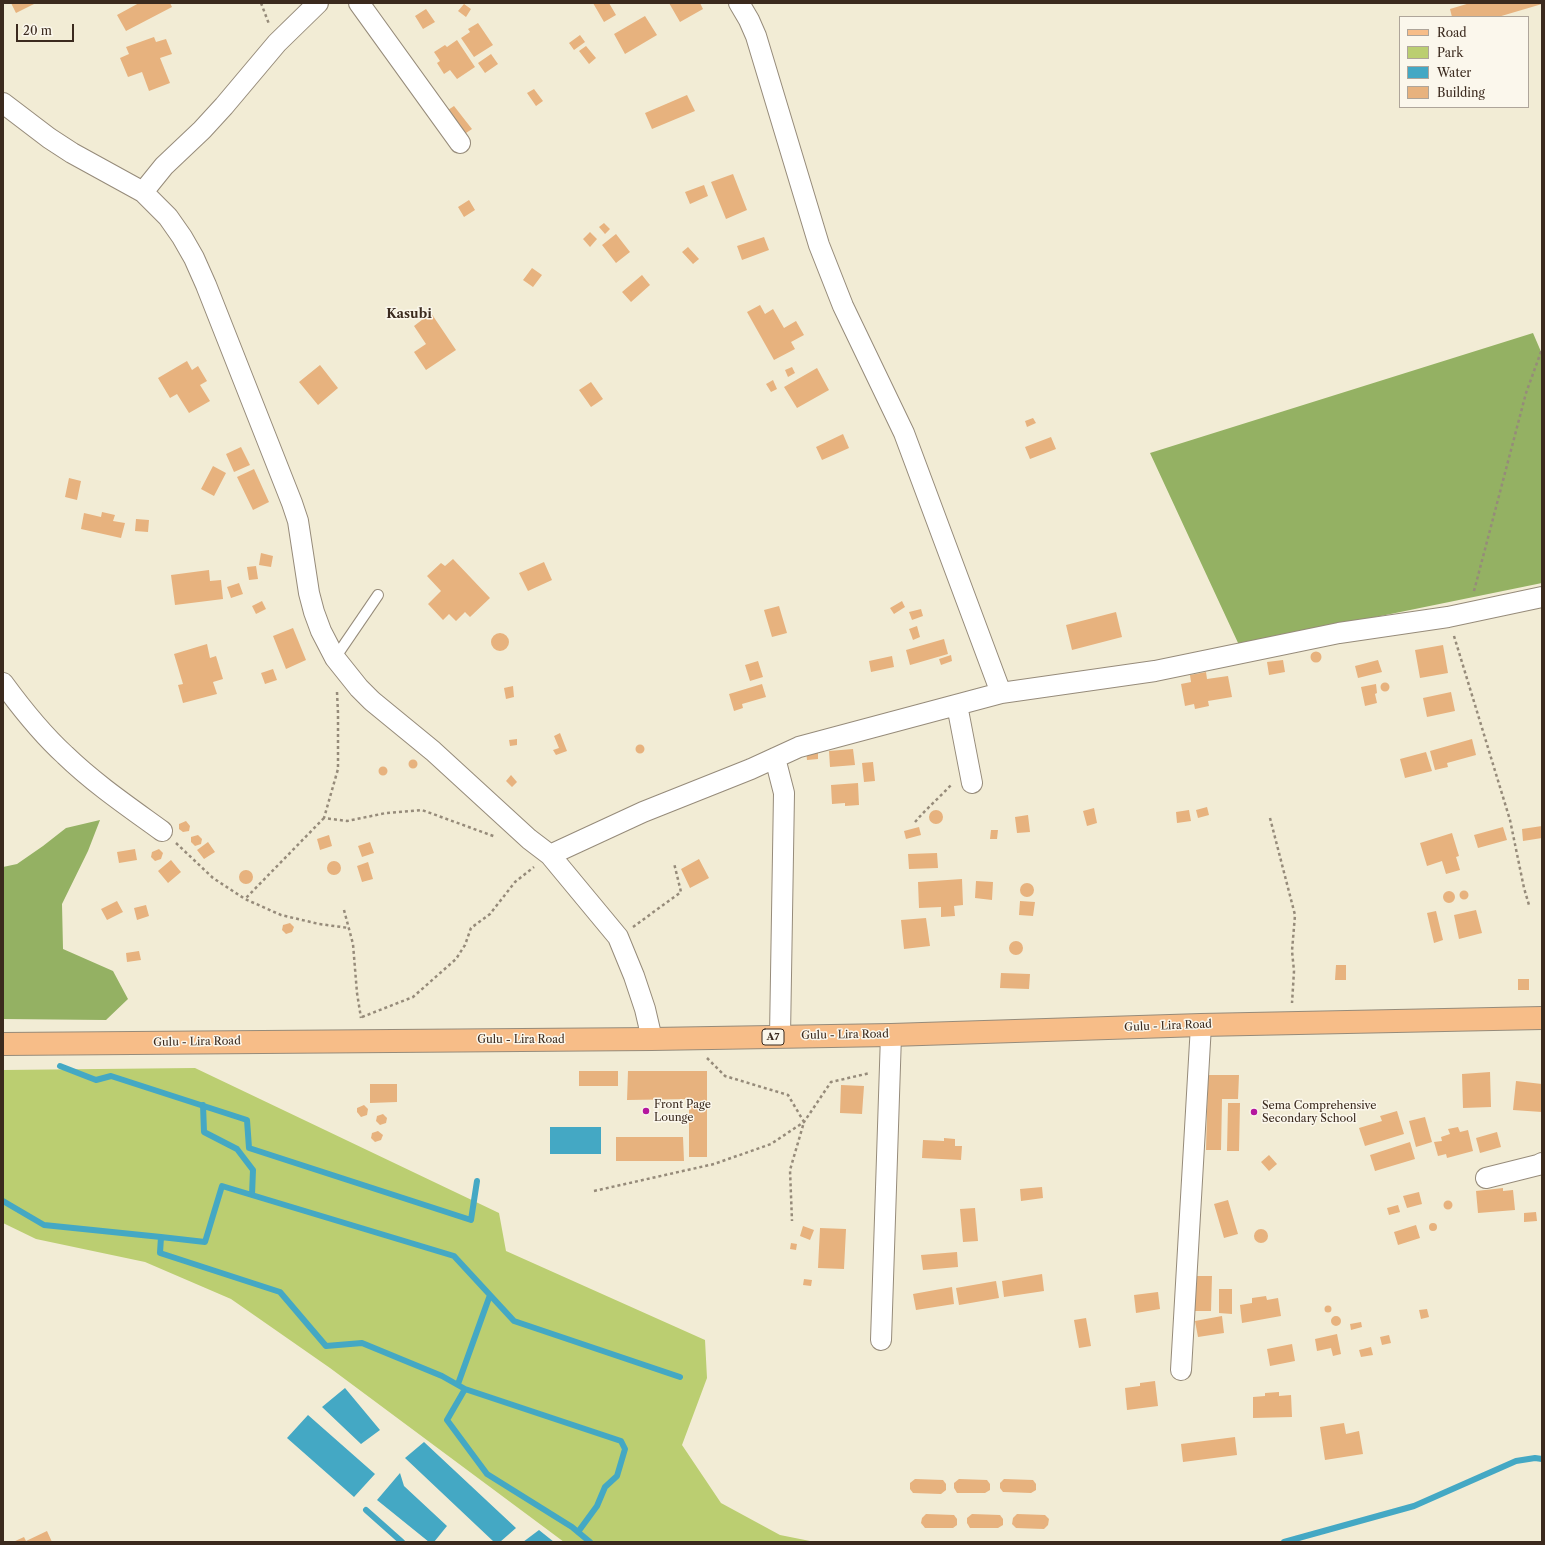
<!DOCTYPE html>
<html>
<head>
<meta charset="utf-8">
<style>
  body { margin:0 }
  #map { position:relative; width:1545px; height:1545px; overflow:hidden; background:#f2ecd5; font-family:"Libre Caslon Text",serif }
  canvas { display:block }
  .frame { position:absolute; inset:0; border:4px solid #3b2a1e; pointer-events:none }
  .legend { position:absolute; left:1399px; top:16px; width:130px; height:92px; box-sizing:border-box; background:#fbf7ec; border:1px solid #aea59a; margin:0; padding:5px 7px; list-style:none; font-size:12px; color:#3b2a1e }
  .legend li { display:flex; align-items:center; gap:8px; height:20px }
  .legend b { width:20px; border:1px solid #aea59a }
  .scale { position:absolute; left:16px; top:24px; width:58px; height:18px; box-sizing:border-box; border:2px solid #3b2a1e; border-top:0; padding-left:5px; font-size:12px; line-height:14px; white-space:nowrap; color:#3b2a1e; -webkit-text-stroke:3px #fbf7ec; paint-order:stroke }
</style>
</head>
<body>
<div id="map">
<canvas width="1545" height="1545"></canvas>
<div class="frame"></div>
<ul class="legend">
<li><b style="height:5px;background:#f7bd88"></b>Road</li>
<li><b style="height:11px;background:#bbce71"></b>Park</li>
<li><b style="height:11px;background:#44a8c4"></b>Water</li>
<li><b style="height:11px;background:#e7b27e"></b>Building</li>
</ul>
<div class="scale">20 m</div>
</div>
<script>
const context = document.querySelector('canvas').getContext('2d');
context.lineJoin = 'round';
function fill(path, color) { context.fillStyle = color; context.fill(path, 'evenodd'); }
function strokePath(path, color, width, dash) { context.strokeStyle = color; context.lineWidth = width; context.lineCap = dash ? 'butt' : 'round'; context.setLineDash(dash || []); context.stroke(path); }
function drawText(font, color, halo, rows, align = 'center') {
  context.font = font + ' "Libre Caslon Text",serif'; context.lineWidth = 3; context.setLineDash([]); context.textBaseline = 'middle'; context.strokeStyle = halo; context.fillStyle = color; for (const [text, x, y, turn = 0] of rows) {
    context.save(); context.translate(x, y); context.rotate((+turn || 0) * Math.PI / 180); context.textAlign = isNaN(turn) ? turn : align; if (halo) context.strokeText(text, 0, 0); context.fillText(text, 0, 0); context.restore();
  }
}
fill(new Path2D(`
  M 195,1068 L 499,1213 L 506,1251 L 705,1340 L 707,1378 L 682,1445 L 721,1503 L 780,1535 L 815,1542 L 564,1542 L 330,1368 L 231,1299 L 145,1262 L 36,1239 L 3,1223 L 3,1070 Z`), '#bbce71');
fill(new Path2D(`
  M 1533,333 L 1542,354 L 1542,583 L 1239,645 L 1150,453 Z
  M 100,820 L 88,851 L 62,904 L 63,949 L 113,971 L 128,999 L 106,1020 L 3,1019 L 3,867 L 17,864 L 43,846 L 66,828 Z`), '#94b163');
fill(new Path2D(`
  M 550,1127 L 601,1127 L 601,1154 L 550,1154 Z
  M 345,1388 L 380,1430 L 361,1444 L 322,1407 Z
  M 308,1415 L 375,1474 L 354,1497 L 287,1438 Z
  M 424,1442 L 516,1528 L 500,1542 L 494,1542 L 405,1458 Z
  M 400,1473 L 404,1486 L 447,1526 L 434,1542 L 429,1542 L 377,1500 Z
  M 539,1530 L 554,1542 L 523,1542 Z`), '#44a8c4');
strokePath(new Path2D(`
  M 60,1066 L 96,1080 L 111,1076 L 247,1120 L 249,1148 L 471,1220 L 477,1181
  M 203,1105 L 204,1132 L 237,1149 L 253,1170 L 252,1195
  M 3,1201 L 44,1225 L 161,1237 L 160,1253 L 280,1292 L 326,1346 L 362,1343 L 442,1376 L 465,1389 L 447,1420 L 487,1474 L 572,1527 L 590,1542
  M 161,1237 L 205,1242 L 222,1186 L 454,1256 L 514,1321 L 680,1377
  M 458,1384 L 490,1295
  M 465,1389 L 621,1441 L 625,1449 L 617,1476 L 605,1487 L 597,1506 L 578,1532
  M 366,1510 L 402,1542
  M 1284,1542 L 1414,1506 L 1516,1461 L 1535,1458 L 1542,1459`), '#44a8c4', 6);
fill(new Path2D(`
  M 11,3 L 36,3 L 16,13 Z
  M 139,3 L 170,3 L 172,7 L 126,31 L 117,15 Z
  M 593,3 L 609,3 L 616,15 L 604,22 Z
  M 669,3 L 700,3 L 703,9 L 680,22 Z
  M 1470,3 L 1542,3 L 1542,4 L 1498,17 L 1452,17 L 1450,9 Z
  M 464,4 L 471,9 L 466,17 L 458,11 Z
  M 426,9 L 435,22 L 423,29 L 415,16 Z
  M 645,16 L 657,35 L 625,54 L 614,34 Z
  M 478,23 L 493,45 L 474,57 L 461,38 L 470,32 L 468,29 Z
  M 580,35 L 585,42 L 574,50 L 569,43 Z
  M 154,37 L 156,42 L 166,39 L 172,54 L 160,58 L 170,83 L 149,91 L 142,72 L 128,77 L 120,58 L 129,54 L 126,47 Z
  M 457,40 L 475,67 L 457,79 L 450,70 L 444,74 L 437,63 L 440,61 L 434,52 L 445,45 L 447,47 Z
  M 586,46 L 596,58 L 589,64 L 579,51 Z
  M 491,54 L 498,64 L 485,73 L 478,63 Z
  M 534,89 L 543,101 L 536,106 L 527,93 Z
  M 687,95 L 695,111 L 652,129 L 645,113 Z
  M 454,106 L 472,129 L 463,135 L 445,112 Z
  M 733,174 L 747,210 L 726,219 L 711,182 Z
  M 704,185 L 708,196 L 690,204 L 685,192 Z
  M 469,200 L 475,210 L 464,217 L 458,207 Z
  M 604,223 L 610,229 L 605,234 L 599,227 Z
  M 590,232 L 597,239 L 590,247 L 583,239 Z
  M 616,234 L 630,252 L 616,263 L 602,245 Z
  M 764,237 L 769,250 L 742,260 L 737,246 Z
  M 688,247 L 699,259 L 693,264 L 682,252 Z
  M 532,268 L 542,275 L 533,287 L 523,280 Z
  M 642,275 L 650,285 L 631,302 L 622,292 Z
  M 760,305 L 765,314 L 773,309 L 784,328 L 796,321 L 804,335 L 791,342 L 795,349 L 774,360 L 747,312 Z
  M 431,313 L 456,350 L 426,370 L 414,352 L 426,344 L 414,326 Z
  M 187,361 L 192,370 L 198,366 L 207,381 L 200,385 L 210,401 L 189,413 L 177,394 L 170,398 L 158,378 Z
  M 320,365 L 338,388 L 318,405 L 299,382 Z
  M 792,367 L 795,373 L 788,377 L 785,370 Z
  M 817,368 L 829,390 L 797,408 L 784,387 Z
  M 773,380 L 777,389 L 771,392 L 766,384 Z
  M 591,382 L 603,399 L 591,407 L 579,390 Z
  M 1033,418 L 1036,423 L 1027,427 L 1025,421 Z
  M 843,434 L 849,448 L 822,460 L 816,447 Z
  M 1051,437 L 1056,449 L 1030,459 L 1025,447 Z
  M 241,447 L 250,465 L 234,472 L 226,454 Z
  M 213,466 L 226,473 L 214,496 L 201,489 Z
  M 254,469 L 269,502 L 253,510 L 237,477 Z
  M 69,478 L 81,481 L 77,500 L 65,497 Z
  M 102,512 L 115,515 L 113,521 L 125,523 L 121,538 L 81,529 L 84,513 L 101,517 Z
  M 136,519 L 149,520 L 148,532 L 135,531 Z
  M 261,553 L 273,556 L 271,567 L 259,565 Z
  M 453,559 L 490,598 L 470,617 L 465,612 L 456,621 L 449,614 L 443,620 L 428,604 L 441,591 L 427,576 L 441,563 L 445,566 Z
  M 544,562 L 552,580 L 528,591 L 519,573 Z
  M 256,566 L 258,579 L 249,580 L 247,567 Z
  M 209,570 L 210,581 L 221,580 L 223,599 L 175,605 L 171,575 Z
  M 239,583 L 243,594 L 231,598 L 227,587 Z
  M 262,601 L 266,609 L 256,614 L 252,606 Z
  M 902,601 L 905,607 L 894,614 L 890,608 Z
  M 779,606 L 787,633 L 772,637 L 764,610 Z
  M 921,609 L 923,616 L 912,620 L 909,612 Z
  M 1116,612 L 1122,637 L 1072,650 L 1066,625 Z
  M 917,626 L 920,637 L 913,640 L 909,629 Z
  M 293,628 L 306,660 L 286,669 L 273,636 Z
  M491 642a9 9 0 1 1 18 0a9 9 0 1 1-18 0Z
  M 944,639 L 948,654 L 910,665 L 906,650 Z
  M 207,644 L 210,658 L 216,656 L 223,679 L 213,682 L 217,694 L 183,703 L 178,685 L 183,684 L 174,654 Z
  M 1443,645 L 1448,673 L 1420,678 L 1415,650 Z
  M1310.5 657a5.5 5.5 0 1 1 11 0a5.5 5.5 0 1 1-11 0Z
  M 951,655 L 952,661 L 941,665 L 939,659 Z
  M 892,656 L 894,667 L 871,672 L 869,661 Z
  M 1283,660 L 1285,672 L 1269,675 L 1267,662 Z
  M 1378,660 L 1382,672 L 1358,678 L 1355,666 Z
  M 758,661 L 763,677 L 750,681 L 745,665 Z
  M 273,669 L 277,680 L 265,684 L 261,673 Z
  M 1206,672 L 1207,679 L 1228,676 L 1232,697 L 1208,701 L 1209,706 L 1195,709 L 1194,704 L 1185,706 L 1181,684 L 1191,682 L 1190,675 Z
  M1380.5 687a4.5 4.5 0 1 1 9 0a4.5 4.5 0 1 1-9 0Z
  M 762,684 L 766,697 L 742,704 L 743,708 L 734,711 L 729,694 Z
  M 1376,684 L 1377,693 L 1375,694 L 1377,703 L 1365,706 L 1361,687 Z
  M 513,686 L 514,697 L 506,699 L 504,688 Z
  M 1451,692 L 1455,711 L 1427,717 L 1423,698 Z
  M 560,733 L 567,751 L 556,755 L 553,750 L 559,748 L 554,736 Z
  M 517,739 L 517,745 L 510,746 L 509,740 Z
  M 1472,739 L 1476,755 L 1447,763 L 1448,767 L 1435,770 L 1430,751 Z
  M635.5 749a4.5 4.5 0 1 1 9 0a4.5 4.5 0 1 1-9 0Z
  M 818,749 L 818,759 L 807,760 L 806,750 Z
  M 853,749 L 855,765 L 830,767 L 829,751 Z
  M 1426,752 L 1432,771 L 1405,778 L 1400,759 Z
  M408.5 764a4.5 4.5 0 1 1 9 0a4.5 4.5 0 1 1-9 0Z
  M 873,762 L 875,781 L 864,782 L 862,763 Z
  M378.5 771a4.5 4.5 0 1 1 9 0a4.5 4.5 0 1 1-9 0Z
  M 511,775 L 517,782 L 512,787 L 506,781 Z
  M 858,783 L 859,805 L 845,806 L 845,803 L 832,804 L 831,785 Z
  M 1207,807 L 1209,815 L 1198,818 L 1196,810 Z
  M 1094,808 L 1097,823 L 1087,826 L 1083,811 Z
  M929 817a7 7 0 1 1 14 0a7 7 0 1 1-14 0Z
  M 1189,810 L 1191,821 L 1177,823 L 1176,812 Z
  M 1028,815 L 1030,832 L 1017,833 L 1015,817 Z
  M 186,821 L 190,826 L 189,831 L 183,832 L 179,829 L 179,824 Z
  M 1542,826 L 1542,838 L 1523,841 L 1522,829 Z
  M 919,827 L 921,835 L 906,839 L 904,831 Z
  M 1503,827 L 1507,840 L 1478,848 L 1474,835 Z
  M 991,830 L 998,830 L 997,839 L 990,839 Z
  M 1452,833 L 1459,856 L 1456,857 L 1460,870 L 1446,874 L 1442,861 L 1427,866 L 1420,843 Z
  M 198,835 L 202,839 L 201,844 L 195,846 L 191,842 L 191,837 Z
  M 329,835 L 332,846 L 320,850 L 317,839 Z
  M 208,842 L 215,852 L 204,859 L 197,850 Z
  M 370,842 L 374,853 L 362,857 L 358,846 Z
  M 135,849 L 137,860 L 119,863 L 117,852 Z
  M 159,849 L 163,853 L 161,859 L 155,861 L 151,857 L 152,852 Z
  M 937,853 L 938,868 L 909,869 L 908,854 Z
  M 699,859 L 709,878 L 690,888 L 681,869 Z
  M 171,860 L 181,872 L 168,883 L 158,871 Z
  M327 868a7 7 0 1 1 14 0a7 7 0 1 1-14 0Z
  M 368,862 L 373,879 L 362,882 L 357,866 Z
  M239 877a7 7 0 1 1 14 0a7 7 0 1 1-14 0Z
  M 962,879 L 963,905 L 954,906 L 955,916 L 941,917 L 941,907 L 919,908 L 918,882 Z
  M 976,881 L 993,882 L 992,900 L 975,898 Z
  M1020 890a7 7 0 1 1 14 0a7 7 0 1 1-14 0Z
  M1459.5 895a4.5 4.5 0 1 1 9 0a4.5 4.5 0 1 1-9 0Z
  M1443 897a6 6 0 1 1 12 0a6 6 0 1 1-12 0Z
  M 117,901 L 123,912 L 107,920 L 101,909 Z
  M 1020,901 L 1035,902 L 1033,916 L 1019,915 Z
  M 146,905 L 149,916 L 137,920 L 134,908 Z
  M 1476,910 L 1482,933 L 1459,939 L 1454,915 Z
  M 1436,911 L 1443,940 L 1434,943 L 1427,913 Z
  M 926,918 L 930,946 L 904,949 L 901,920 Z
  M 290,923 L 294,927 L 292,932 L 286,934 L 282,930 L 283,925 Z
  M1009 948a7 7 0 1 1 14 0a7 7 0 1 1-14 0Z
  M 139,951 L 141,960 L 127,962 L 126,953 Z
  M 1336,965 L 1346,965 L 1346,980 L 1335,980 Z
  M 1001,973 L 1030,974 L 1029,989 L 1000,988 Z
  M 1518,979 L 1529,979 L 1529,990 L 1518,990 Z
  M 579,1071 L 618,1071 L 618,1086 L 579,1086 Z
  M 628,1071 L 707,1071 L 707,1157 L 689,1157 L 689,1099 L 627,1100 Z
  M 1490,1072 L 1491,1107 L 1463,1108 L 1462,1074 Z
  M 1208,1075 L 1239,1075 L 1238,1099 L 1222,1099 L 1221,1150 L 1206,1150 Z
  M 1516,1081 L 1542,1084 L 1542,1112 L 1513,1110 Z
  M 370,1084 L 397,1084 L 397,1102 L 370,1103 Z
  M 841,1085 L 864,1086 L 862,1114 L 840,1113 Z
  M 1228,1103 L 1240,1103 L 1239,1151 L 1227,1151 Z
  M 364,1105 L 368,1109 L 367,1115 L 361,1117 L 357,1112 L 357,1108 Z
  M 1397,1111 L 1404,1134 L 1365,1146 L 1359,1128 L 1382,1121 L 1380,1116 Z
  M 383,1114 L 387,1118 L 386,1123 L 380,1125 L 376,1121 L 377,1116 Z
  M 1425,1117 L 1432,1142 L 1416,1147 L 1409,1121 Z
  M 1458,1127 L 1460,1132 L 1468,1130 L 1473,1151 L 1447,1158 L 1446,1154 L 1438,1156 L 1434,1142 L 1442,1141 L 1441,1137 L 1450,1134 L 1448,1129 Z
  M 378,1131 L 383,1135 L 381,1140 L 375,1142 L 371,1138 L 372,1133 Z
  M 1497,1132 L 1501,1147 L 1480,1153 L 1476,1138 Z
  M 616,1137 L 683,1137 L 684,1161 L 616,1161 Z
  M 944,1138 L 955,1139 L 955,1146 L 962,1146 L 961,1160 L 922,1158 L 923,1140 L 944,1141 Z
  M 1410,1142 L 1415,1159 L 1375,1171 L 1370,1155 Z
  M 1269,1155 L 1277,1164 L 1269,1171 L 1261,1162 Z
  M 1042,1187 L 1043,1198 L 1021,1201 L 1020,1189 Z
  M 1503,1188 L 1503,1191 L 1513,1190 L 1515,1210 L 1478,1213 L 1476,1191 Z
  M 1419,1192 L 1422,1204 L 1407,1208 L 1403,1196 Z
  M 1228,1200 L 1238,1234 L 1224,1238 L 1214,1204 Z
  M1443.5 1205a4.5 4.5 0 1 1 9 0a4.5 4.5 0 1 1-9 0Z
  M 1398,1205 L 1400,1212 L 1389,1215 L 1387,1208 Z
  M 975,1208 L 978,1241 L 963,1242 L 960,1209 Z
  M 1536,1212 L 1537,1221 L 1524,1222 L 1524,1213 Z
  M1429 1227a4 4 0 1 1 8 0a4 4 0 1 1-8 0Z
  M 1416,1225 L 1420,1238 L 1398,1245 L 1394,1232 Z
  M 803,1226 L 814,1230 L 810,1240 L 800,1236 Z
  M 820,1228 L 846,1229 L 844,1269 L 818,1268 Z
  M1254 1236a7 7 0 1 1 14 0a7 7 0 1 1-14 0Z
  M 791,1243 L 797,1244 L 796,1250 L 790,1249 Z
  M 957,1252 L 958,1267 L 923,1270 L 921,1255 Z
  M 1042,1274 L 1044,1291 L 1004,1297 L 1002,1281 Z
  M 1194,1276 L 1212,1276 L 1211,1311 L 1194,1311 Z
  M 804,1279 L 812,1280 L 811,1286 L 803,1285 Z
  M 996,1281 L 999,1298 L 959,1305 L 956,1288 Z
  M 952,1287 L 954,1304 L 916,1310 L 913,1294 Z
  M 1219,1289 L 1232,1289 L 1232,1314 L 1219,1313 Z
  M 1158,1292 L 1160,1309 L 1136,1313 L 1134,1295 Z
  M 1266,1296 L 1267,1300 L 1278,1298 L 1281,1316 L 1242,1323 L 1240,1305 L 1252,1303 L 1252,1298 Z
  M1324.5 1309a3.5 3.5 0 1 1 7 0a3.5 3.5 0 1 1-7 0Z
  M 1427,1309 L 1429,1317 L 1421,1319 L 1419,1310 Z
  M1331 1321a5 5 0 1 1 10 0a5 5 0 1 1-10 0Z
  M 1222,1316 L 1224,1333 L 1198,1337 L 1195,1321 Z
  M 1086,1318 L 1091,1346 L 1079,1348 L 1074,1320 Z
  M 1361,1322 L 1362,1327 L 1351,1330 L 1350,1324 Z
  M 1337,1334 L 1341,1354 L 1333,1356 L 1331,1348 L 1317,1351 L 1315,1339 Z
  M 1389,1335 L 1391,1343 L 1382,1345 L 1380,1337 Z
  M 1292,1344 L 1295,1361 L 1270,1366 L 1267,1349 Z
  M 1371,1347 L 1373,1355 L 1361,1357 L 1359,1350 Z
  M 1155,1381 L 1158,1406 L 1127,1410 L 1125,1388 L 1140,1386 L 1140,1383 Z
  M 1279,1392 L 1279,1396 L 1291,1395 L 1292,1417 L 1253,1418 L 1253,1397 L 1265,1396 L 1265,1393 Z
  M 1344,1423 L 1346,1434 L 1359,1431 L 1363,1454 L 1325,1460 L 1320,1427 Z
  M 1235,1437 L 1237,1455 L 1183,1462 L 1181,1444 Z
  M 915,1479 L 943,1480 L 946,1484 L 946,1490 L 941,1494 L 913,1493 L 910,1489 L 910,1483 Z
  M 959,1479 L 987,1480 L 990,1484 L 990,1490 L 985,1493 L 957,1493 L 954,1488 L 954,1483 Z
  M 1004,1479 L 1033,1480 L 1036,1484 L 1036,1490 L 1031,1493 L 1003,1492 L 1000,1488 L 1000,1483 Z
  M 926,1514 L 954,1515 L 957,1519 L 957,1525 L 953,1528 L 925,1528 L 921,1523 L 922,1518 Z
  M 972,1514 L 1000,1515 L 1003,1519 L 1003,1525 L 998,1528 L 970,1528 L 967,1523 L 967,1518 Z
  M 1017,1514 L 1045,1515 L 1049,1519 L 1048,1525 L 1044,1529 L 1016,1528 L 1012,1524 L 1013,1518 Z
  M 47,1531 L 52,1542 L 13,1542 L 24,1537 L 26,1541 Z`), '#e7b27e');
const lane = new Path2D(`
  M 335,658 L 378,595`);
const street = new Path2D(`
  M 359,3 L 460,143
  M 739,3 L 749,20 L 756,36 L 819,245 L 843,306 L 904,433 L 1001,693
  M 3,103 L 49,138 L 72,153 L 143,192 L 168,217 L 182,237 L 194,258 L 206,285 L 292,503 L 298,521 L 309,593 L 314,612 L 321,631 L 335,658 L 359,688 L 372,701 L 433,751 L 529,839 L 550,855 L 618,937 L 634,976 L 645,1009 L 652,1039
  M 143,192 L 164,166 L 202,130 L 224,106 L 277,43 L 318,3
  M 3,683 C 22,709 42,734 65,755 C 95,784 129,807 162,831
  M 957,705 L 972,783
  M 775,758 L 784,793 L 780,1036
  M 550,855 L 643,812 L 751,769 L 799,747 L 1001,693 L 1155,671 L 1339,633 L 1448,617 L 1542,597
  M 1486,1178 L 1538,1165 L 1542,1163
  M 881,1340 L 891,1035
  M 1181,1370 L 1201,1025`);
const primary = new Path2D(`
  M 3,1044 L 652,1039 L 891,1035 L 1201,1025 L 1542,1018`);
strokePath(lane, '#968b7a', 12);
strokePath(street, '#968b7a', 22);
strokePath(primary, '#968b7a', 24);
strokePath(new Path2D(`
  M 261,3 L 269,24
  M 1474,591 L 1526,393 L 1542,349
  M 1454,636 L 1510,820 L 1524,888 L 1529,905
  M 337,692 L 338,713 L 338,769 L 324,818 L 347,821 L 386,813 L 422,810 L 496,837
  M 324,818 L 245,899 L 281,915 L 319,924 L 349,928
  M 1270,818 L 1295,915 L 1292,951 L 1294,971 L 1292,1003
  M 915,822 C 927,808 940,797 952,784
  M 176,843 L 213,878 L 245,899
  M 344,910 L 353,944 L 357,993 L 361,1018
  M 633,927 L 681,892 L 674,863
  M 362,1017 L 413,997 L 456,959 L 465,945 L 471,928 L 490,914 L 515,882 L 534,867
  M 707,1058 L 725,1076 L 788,1095 L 804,1122 L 790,1170 L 792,1221
  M 594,1191 L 714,1164 L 771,1144 L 804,1122 L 831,1082 L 870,1073`), '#968b7a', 2.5, [3, 3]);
strokePath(lane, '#fff', 10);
strokePath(street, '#fff', 20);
strokePath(primary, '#f7bd88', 22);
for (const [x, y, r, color] of [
  [646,1111,4,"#b5179e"],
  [1254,1112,4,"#b5179e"]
]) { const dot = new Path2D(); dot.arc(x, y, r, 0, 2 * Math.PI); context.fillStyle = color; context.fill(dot); strokePath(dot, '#fbf7ec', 1.5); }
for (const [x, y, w] of [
  [773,1037,22]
]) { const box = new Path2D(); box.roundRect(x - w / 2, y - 8, w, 16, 3); context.fillStyle = '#fbf7ec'; context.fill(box); strokePath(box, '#3b2a1e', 1); }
drawText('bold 10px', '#3b2a1e', null, [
  ["A7",773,1037]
]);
drawText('11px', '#3b2a1e', '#fbf7ec', [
  ["Gulu - Lira Road",1168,1026,-2],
  ["Gulu - Lira Road",845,1035,-1],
  ["Gulu - Lira Road",521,1040],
  ["Gulu - Lira Road",197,1042,-1]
]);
drawText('11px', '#3b2a1e', '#fbf7ec', [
  ["Front Page",654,1105],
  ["Lounge",654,1118],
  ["Sema Comprehensive",1262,1106],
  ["Secondary School",1262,1119]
], 'left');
drawText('bold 13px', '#3b2a1e', '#fbf7ec', [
  ["Kasubi",409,314]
]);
</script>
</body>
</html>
